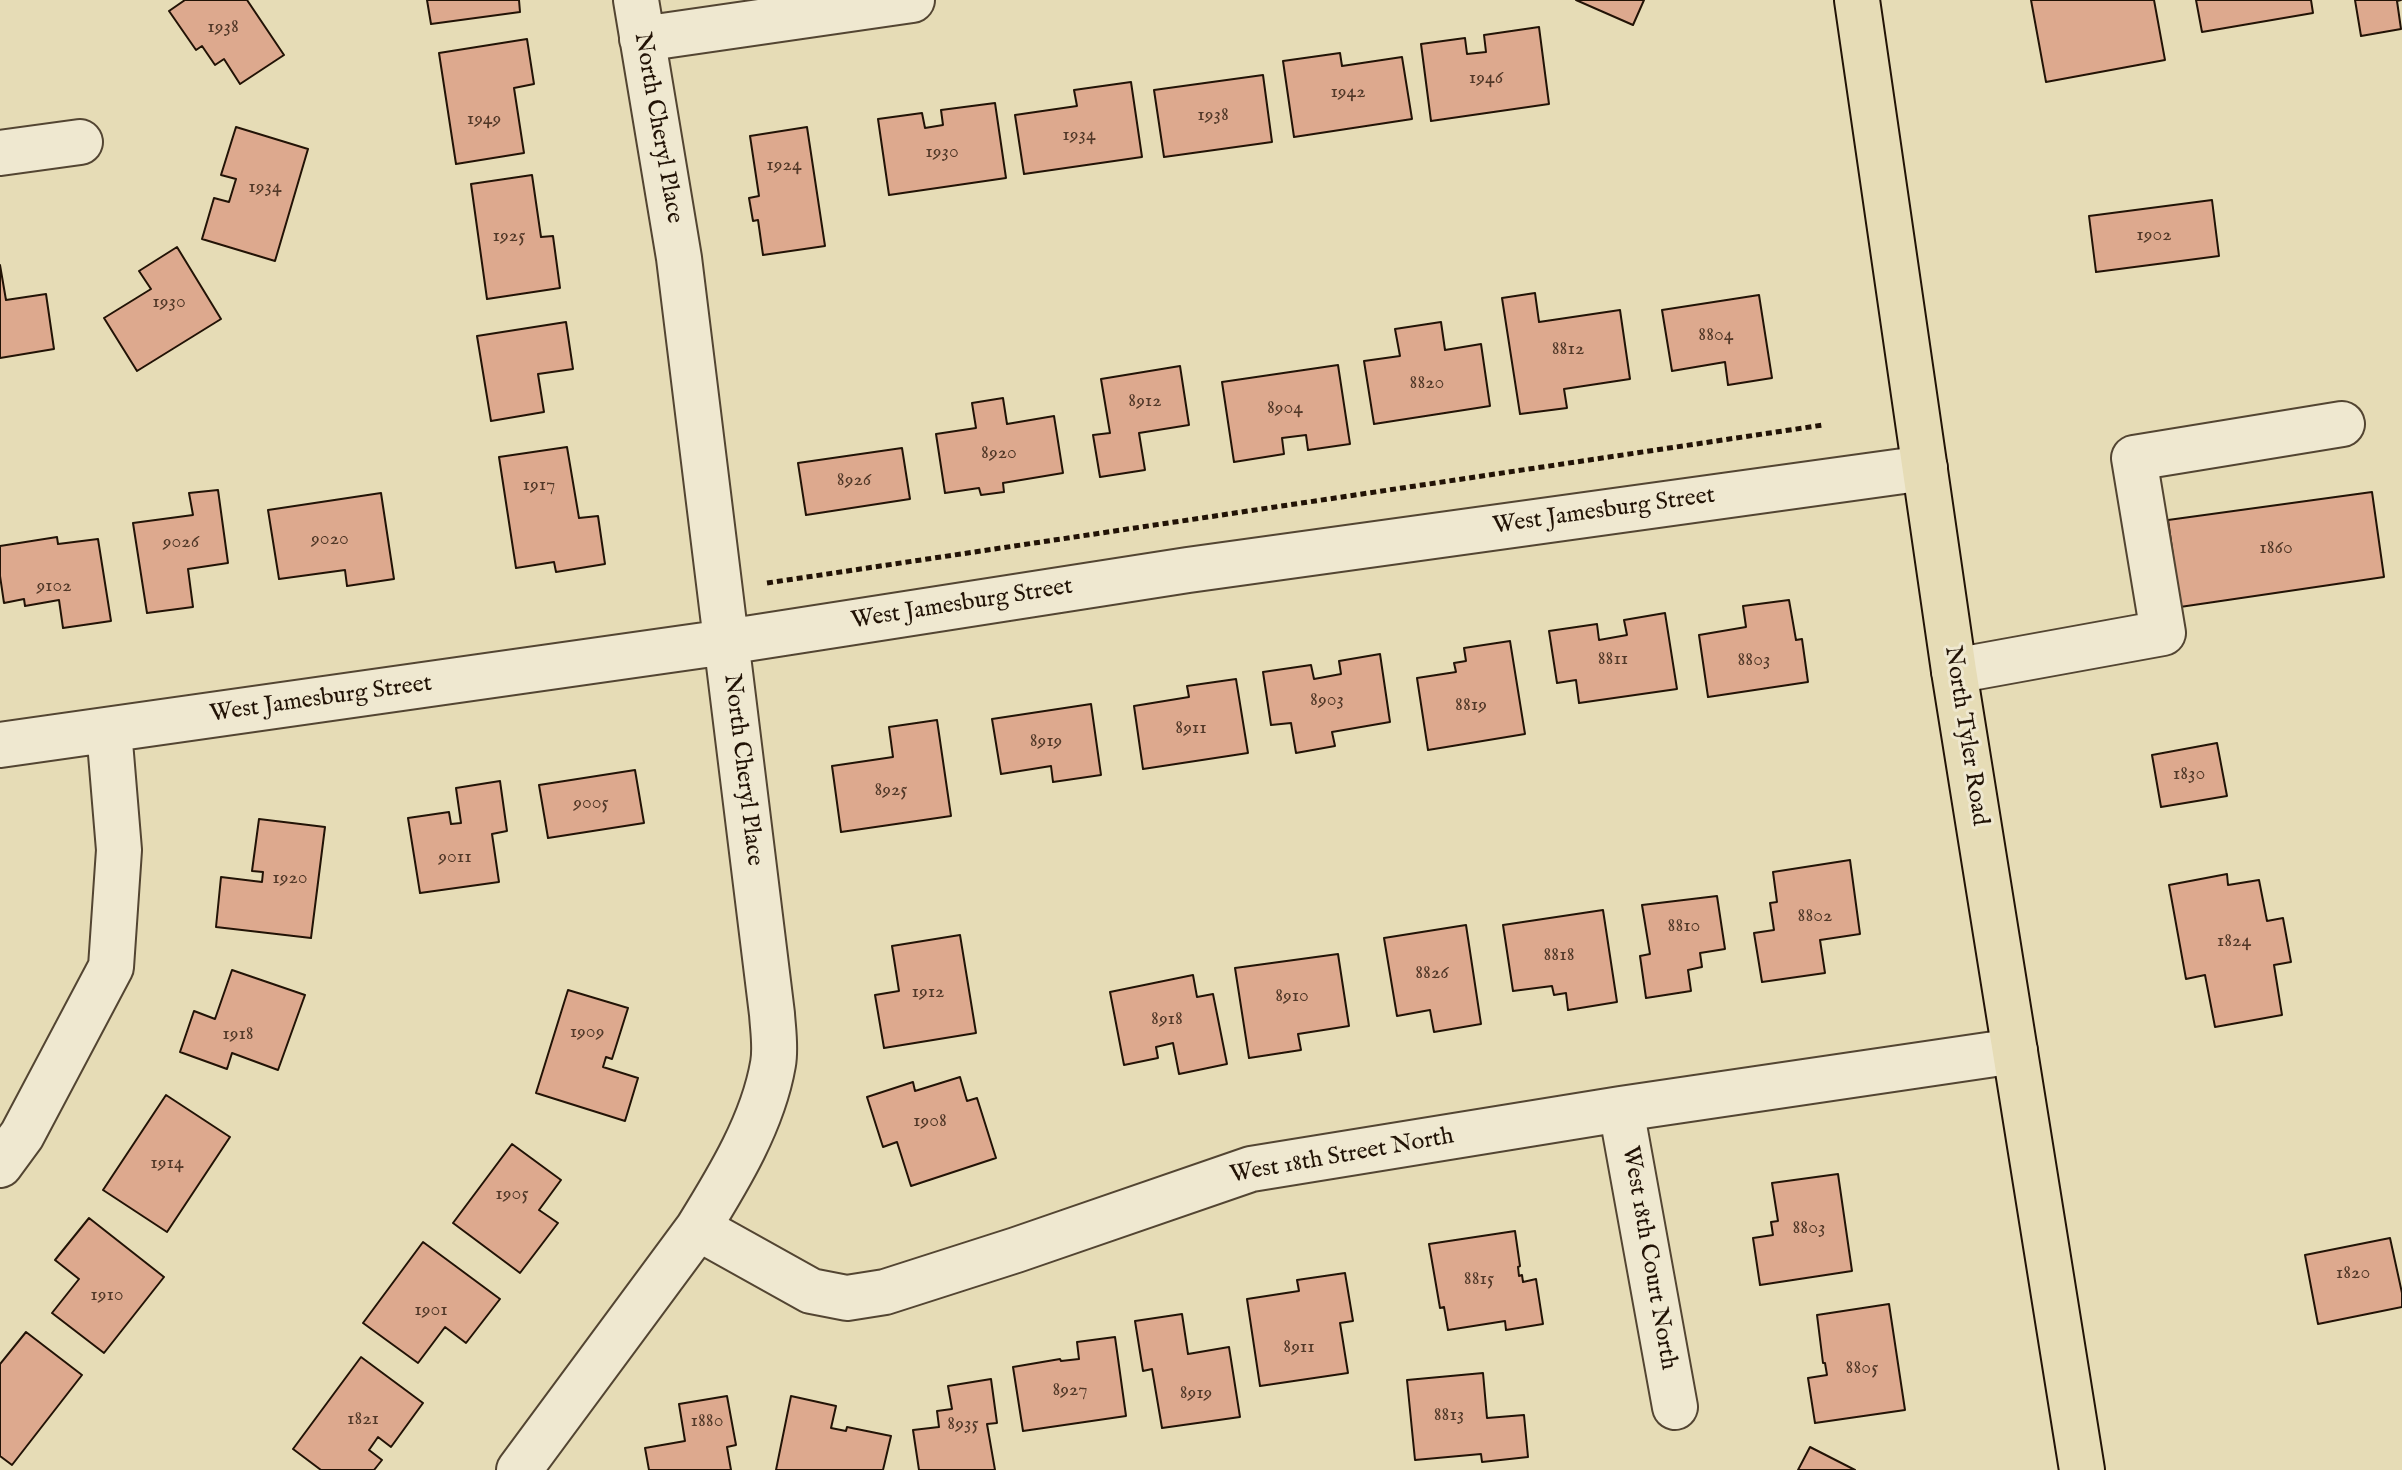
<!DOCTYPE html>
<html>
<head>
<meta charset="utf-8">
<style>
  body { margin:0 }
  canvas { display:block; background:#e6dcb6 }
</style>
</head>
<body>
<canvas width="2402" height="1470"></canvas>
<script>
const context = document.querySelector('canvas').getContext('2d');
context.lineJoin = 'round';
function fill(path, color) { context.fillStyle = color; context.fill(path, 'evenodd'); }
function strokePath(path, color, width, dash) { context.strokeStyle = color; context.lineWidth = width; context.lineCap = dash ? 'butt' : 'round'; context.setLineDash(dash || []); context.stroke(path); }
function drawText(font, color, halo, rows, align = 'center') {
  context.font = font + ' "IM FELL English",serif'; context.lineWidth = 6; context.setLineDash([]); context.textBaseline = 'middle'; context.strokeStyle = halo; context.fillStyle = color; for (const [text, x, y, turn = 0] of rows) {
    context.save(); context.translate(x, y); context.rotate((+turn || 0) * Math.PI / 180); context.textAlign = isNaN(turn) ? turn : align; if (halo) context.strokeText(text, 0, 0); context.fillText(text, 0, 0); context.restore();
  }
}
const building = new Path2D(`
  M 185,0 L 247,0 L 284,55 L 240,84 L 224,59 L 215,65 L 202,46 L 196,50 L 169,11 Z
  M 427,0 L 519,0 L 520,12 L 431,24 Z
  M 1576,0 L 1644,0 L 1633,25 Z
  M 2031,0 L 2154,0 L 2165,60 L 2046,82 Z
  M 2196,0 L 2311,0 L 2313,13 L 2202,32 Z
  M 2355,0 L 2401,0 L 2397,1 L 2401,29 L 2361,36 Z
  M 1539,27 L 1549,104 L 1431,121 L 1421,44 L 1465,38 L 1467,54 L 1486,52 L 1484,35 Z
  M 527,39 L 534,84 L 514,88 L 524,153 L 456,164 L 439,53 Z
  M 1340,53 L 1342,66 L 1402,57 L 1412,119 L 1294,137 L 1283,61 Z
  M 1263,75 L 1272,142 L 1164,157 L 1154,90 Z
  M 1131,82 L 1142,157 L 1024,174 L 1015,115 L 1077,106 L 1074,90 Z
  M 995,103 L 1006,178 L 889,195 L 878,119 L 922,113 L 925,128 L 943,125 L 941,110 Z
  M 236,127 L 308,149 L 275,261 L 202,239 L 214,198 L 229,202 L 236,179 L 221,175 Z
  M 807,127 L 825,246 L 763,255 L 758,220 L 753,221 L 749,198 L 759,196 L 750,136 Z
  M 532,175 L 541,237 L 553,236 L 560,288 L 487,299 L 471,184 Z
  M 2212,200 L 2219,256 L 2096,272 L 2089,216 Z
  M 177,247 L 221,319 L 137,371 L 104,318 L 151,289 L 139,271 Z
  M 0,265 L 6,300 L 46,294 L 54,349 L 0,358 Z
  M 1535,293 L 1539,322 L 1620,310 L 1630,379 L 1564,389 L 1567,408 L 1520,414 L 1502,298 Z
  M 1759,295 L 1772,378 L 1728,385 L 1725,362 L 1672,371 L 1662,310 Z
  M 566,322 L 573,369 L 538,374 L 544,412 L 491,421 L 477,336 Z
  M 1441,322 L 1445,350 L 1481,344 L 1490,406 L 1374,424 L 1364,361 L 1400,356 L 1395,329 Z
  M 1338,365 L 1350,444 L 1308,450 L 1306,435 L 1282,438 L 1284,454 L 1234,462 L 1222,382 Z
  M 1180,366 L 1189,425 L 1139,433 L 1145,470 L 1100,477 L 1093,435 L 1110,433 L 1101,379 Z
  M 1003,398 L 1007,424 L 1054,416 L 1063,473 L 1003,483 L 1004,492 L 981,495 L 979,488 L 945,493 L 936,434 L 976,428 L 972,403 Z
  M 567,447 L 579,518 L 598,516 L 605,564 L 556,572 L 554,562 L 516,568 L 499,457 Z
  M 902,448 L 910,499 L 806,515 L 798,463 Z
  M 218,490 L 228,563 L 188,569 L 193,607 L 147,613 L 133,523 L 193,515 L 189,493 Z
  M 2372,492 L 2384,577 L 2180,607 L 2168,520 Z
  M 381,493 L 394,579 L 347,586 L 345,570 L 279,579 L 268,510 Z
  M 57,537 L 58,544 L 98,539 L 111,621 L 63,628 L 59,600 L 25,606 L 24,599 L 4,603 L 0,576 L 0,546 Z
  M 1789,600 L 1796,640 L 1802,639 L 1808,682 L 1708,697 L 1699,635 L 1746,627 L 1743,606 Z
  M 1665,613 L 1677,689 L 1579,703 L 1576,680 L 1557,683 L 1549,631 L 1597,624 L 1599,640 L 1627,635 L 1624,620 Z
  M 1510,641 L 1525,734 L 1428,750 L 1417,678 L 1456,672 L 1454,663 L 1466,661 L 1464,648 Z
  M 1380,654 L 1390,722 L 1332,732 L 1335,746 L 1296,753 L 1291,723 L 1271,725 L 1263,672 L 1311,665 L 1314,679 L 1341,674 L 1339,661 Z
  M 1236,679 L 1248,753 L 1143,769 L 1134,706 L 1189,697 L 1187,686 Z
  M 1091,704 L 1101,775 L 1053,782 L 1051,766 L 1001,774 L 992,719 Z
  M 937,720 L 951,816 L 841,832 L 832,766 L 893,757 L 889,727 Z
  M 2217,743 L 2227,796 L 2161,807 L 2152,755 Z
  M 635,770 L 644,823 L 548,838 L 539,785 Z
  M 500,781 L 507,831 L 492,834 L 499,882 L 420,893 L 408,818 L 449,812 L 451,824 L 461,823 L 456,788 Z
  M 259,819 L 325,827 L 311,938 L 216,927 L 221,877 L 262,882 L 263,872 L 252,871 Z
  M 1850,860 L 1860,934 L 1820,940 L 1825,973 L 1762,982 L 1754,933 L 1774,930 L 1770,903 L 1777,902 L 1773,872 Z
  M 2227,874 L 2228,885 L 2259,880 L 2267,921 L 2283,918 L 2291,962 L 2274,965 L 2282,1015 L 2215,1027 L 2205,975 L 2186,979 L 2169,885 Z
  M 1717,896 L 1725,949 L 1700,953 L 1702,967 L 1688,970 L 1691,991 L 1646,998 L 1640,956 L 1650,954 L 1642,905 Z
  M 1603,910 L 1617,1002 L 1568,1010 L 1566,993 L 1554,995 L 1552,986 L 1513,991 L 1503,925 Z
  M 1466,925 L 1481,1024 L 1434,1032 L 1430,1010 L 1397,1016 L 1384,938 Z
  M 960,935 L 976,1033 L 884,1048 L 875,995 L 899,991 L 892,946 Z
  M 1338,954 L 1349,1026 L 1298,1034 L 1301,1050 L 1249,1058 L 1235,968 Z
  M 232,970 L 305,995 L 278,1070 L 232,1053 L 227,1069 L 180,1052 L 194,1011 L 215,1019 Z
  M 1193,975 L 1197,997 L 1213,994 L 1227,1064 L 1179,1074 L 1173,1043 L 1156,1047 L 1158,1058 L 1124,1065 L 1110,992 Z
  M 568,990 L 628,1008 L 612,1059 L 606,1057 L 603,1067 L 638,1078 L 625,1121 L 536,1093 Z
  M 960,1077 L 967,1101 L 977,1098 L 996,1158 L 911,1186 L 897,1142 L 883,1147 L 867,1097 L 913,1082 L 915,1091 Z
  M 166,1095 L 230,1137 L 167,1232 L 103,1190 Z
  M 512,1144 L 561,1180 L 539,1210 L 558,1223 L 520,1273 L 453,1223 Z
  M 1838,1174 L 1852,1271 L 1760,1285 L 1753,1238 L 1773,1235 L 1771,1222 L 1778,1221 L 1772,1183 Z
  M 89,1218 L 164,1277 L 104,1353 L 52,1313 L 79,1279 L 55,1260 Z
  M 1515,1231 L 1520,1266 L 1518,1267 L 1519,1276 L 1522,1275 L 1523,1282 L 1536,1279 L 1543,1324 L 1506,1330 L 1505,1321 L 1448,1330 L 1444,1307 L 1440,1308 L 1429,1244 Z
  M 2390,1238 L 2402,1293 L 2402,1307 L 2318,1324 L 2305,1255 Z
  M 423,1242 L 500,1299 L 466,1343 L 445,1327 L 418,1363 L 363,1323 Z
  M 1345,1273 L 1353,1321 L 1340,1323 L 1348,1373 L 1260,1386 L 1247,1299 L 1299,1291 L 1297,1280 Z
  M 1889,1304 L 1905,1410 L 1815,1423 L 1808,1378 L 1827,1375 L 1825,1363 L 1823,1363 L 1817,1315 Z
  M 1182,1314 L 1188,1354 L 1229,1347 L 1240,1417 L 1162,1428 L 1152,1369 L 1143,1371 L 1135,1321 Z
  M 26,1332 L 82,1375 L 12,1465 L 0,1456 L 0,1364 Z
  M 1115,1337 L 1126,1416 L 1023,1431 L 1013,1367 L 1060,1359 L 1061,1361 L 1079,1359 L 1077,1342 Z
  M 361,1357 L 423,1403 L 391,1447 L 378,1437 L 369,1450 L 382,1460 L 374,1470 L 321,1470 L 293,1449 Z
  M 1483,1373 L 1487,1418 L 1524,1415 L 1528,1457 L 1482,1462 L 1481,1454 L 1415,1460 L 1407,1380 Z
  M 991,1379 L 997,1423 L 987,1424 L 995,1470 L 919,1470 L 913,1430 L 939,1427 L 937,1411 L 952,1409 L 948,1386 Z
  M 727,1396 L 736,1445 L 727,1447 L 731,1470 L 649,1470 L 645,1448 L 685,1441 L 679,1404 Z
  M 791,1396 L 836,1406 L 831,1428 L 846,1431 L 847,1427 L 891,1436 L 883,1470 L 776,1470 Z
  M 1810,1447 L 1855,1470 L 1798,1470 Z`);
fill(building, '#dda98e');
strokePath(building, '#221306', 2);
const minor = new Path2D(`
  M 642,39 L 912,0
  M 0,153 L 80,142
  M 1954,671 L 2163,633 L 2134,458 L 2342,424
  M 0,745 L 726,642 L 1188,570 L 1925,468
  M 1621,1109 L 1675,1407
  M 0,1165 L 22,1135 L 111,967 L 119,850 L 109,730
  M 698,1228 L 811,1291 L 847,1298 L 885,1292 L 1016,1250 L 1251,1169 L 1621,1109 L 2015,1051
  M 519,1470 L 698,1228 C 729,1178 763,1122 773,1064 C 776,1048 773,1030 772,1014 L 679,258 L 636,0`);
const major = new Path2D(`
  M 1857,0 L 1954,671 L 2082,1470`);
strokePath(minor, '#534532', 48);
strokePath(major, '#221306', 48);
strokePath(new Path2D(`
  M 767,583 L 1823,425`), '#221306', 5, [6, 4]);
strokePath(minor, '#efe8d0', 44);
strokePath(major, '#e6dcb6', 44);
drawText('20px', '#513828', null, [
  ["1938",223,28],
  ["1946",1486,79],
  ["1942",1348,93],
  ["1938",1213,116],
  ["1949",484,120],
  ["1934",1079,136],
  ["1930",942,153],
  ["1924",784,166],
  ["1934",265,188],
  ["1902",2154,236],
  ["1925",509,237],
  ["1930",169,303],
  ["8804",1716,336],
  ["8812",1568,350],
  ["8820",1427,384],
  ["8912",1145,402],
  ["8904",1285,409],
  ["8920",999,454],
  ["8926",854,481],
  ["1917",539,486],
  ["9020",330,540],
  ["9026",181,543],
  ["1860",2276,549],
  ["9102",54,587],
  ["8811",1613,660],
  ["8803",1754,661],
  ["8903",1327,701],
  ["8819",1471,706],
  ["8911",1191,729],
  ["8919",1046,742],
  ["1830",2189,775],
  ["8925",891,791],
  ["9005",591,804],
  ["9011",455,858],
  ["1920",290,879],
  ["8802",1815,917],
  ["8810",1684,927],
  ["1824",2234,942],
  ["8818",1559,956],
  ["8826",1432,974],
  ["1912",928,993],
  ["8910",1292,997],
  ["8918",1167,1020],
  ["1909",587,1033],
  ["1918",238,1035],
  ["1908",930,1122],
  ["1914",167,1164],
  ["1905",512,1195],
  ["8803",1809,1229],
  ["1820",2353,1274],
  ["8815",1479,1280],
  ["1910",107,1296],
  ["1901",431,1311],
  ["8911",1299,1348],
  ["8805",1862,1369],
  ["8927",1070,1391],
  ["8919",1196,1394],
  ["8813",1449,1416],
  ["1821",363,1420],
  ["1880",707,1422],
  ["8935",963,1425]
]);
drawText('24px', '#221306', '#efe8d0', [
  ["North Cheryl Place",657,128,80],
  ["West Jamesburg Street",1604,512,-8],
  ["West Jamesburg Street",962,605,-9],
  ["West Jamesburg Street",321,700,-8],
  ["North Tyler Road",1965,736,81],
  ["North Cheryl Place",742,770,83],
  ["West 18th Street North",1342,1157,-10],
  ["West 18th Court North",1648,1258,80]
]);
</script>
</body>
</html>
